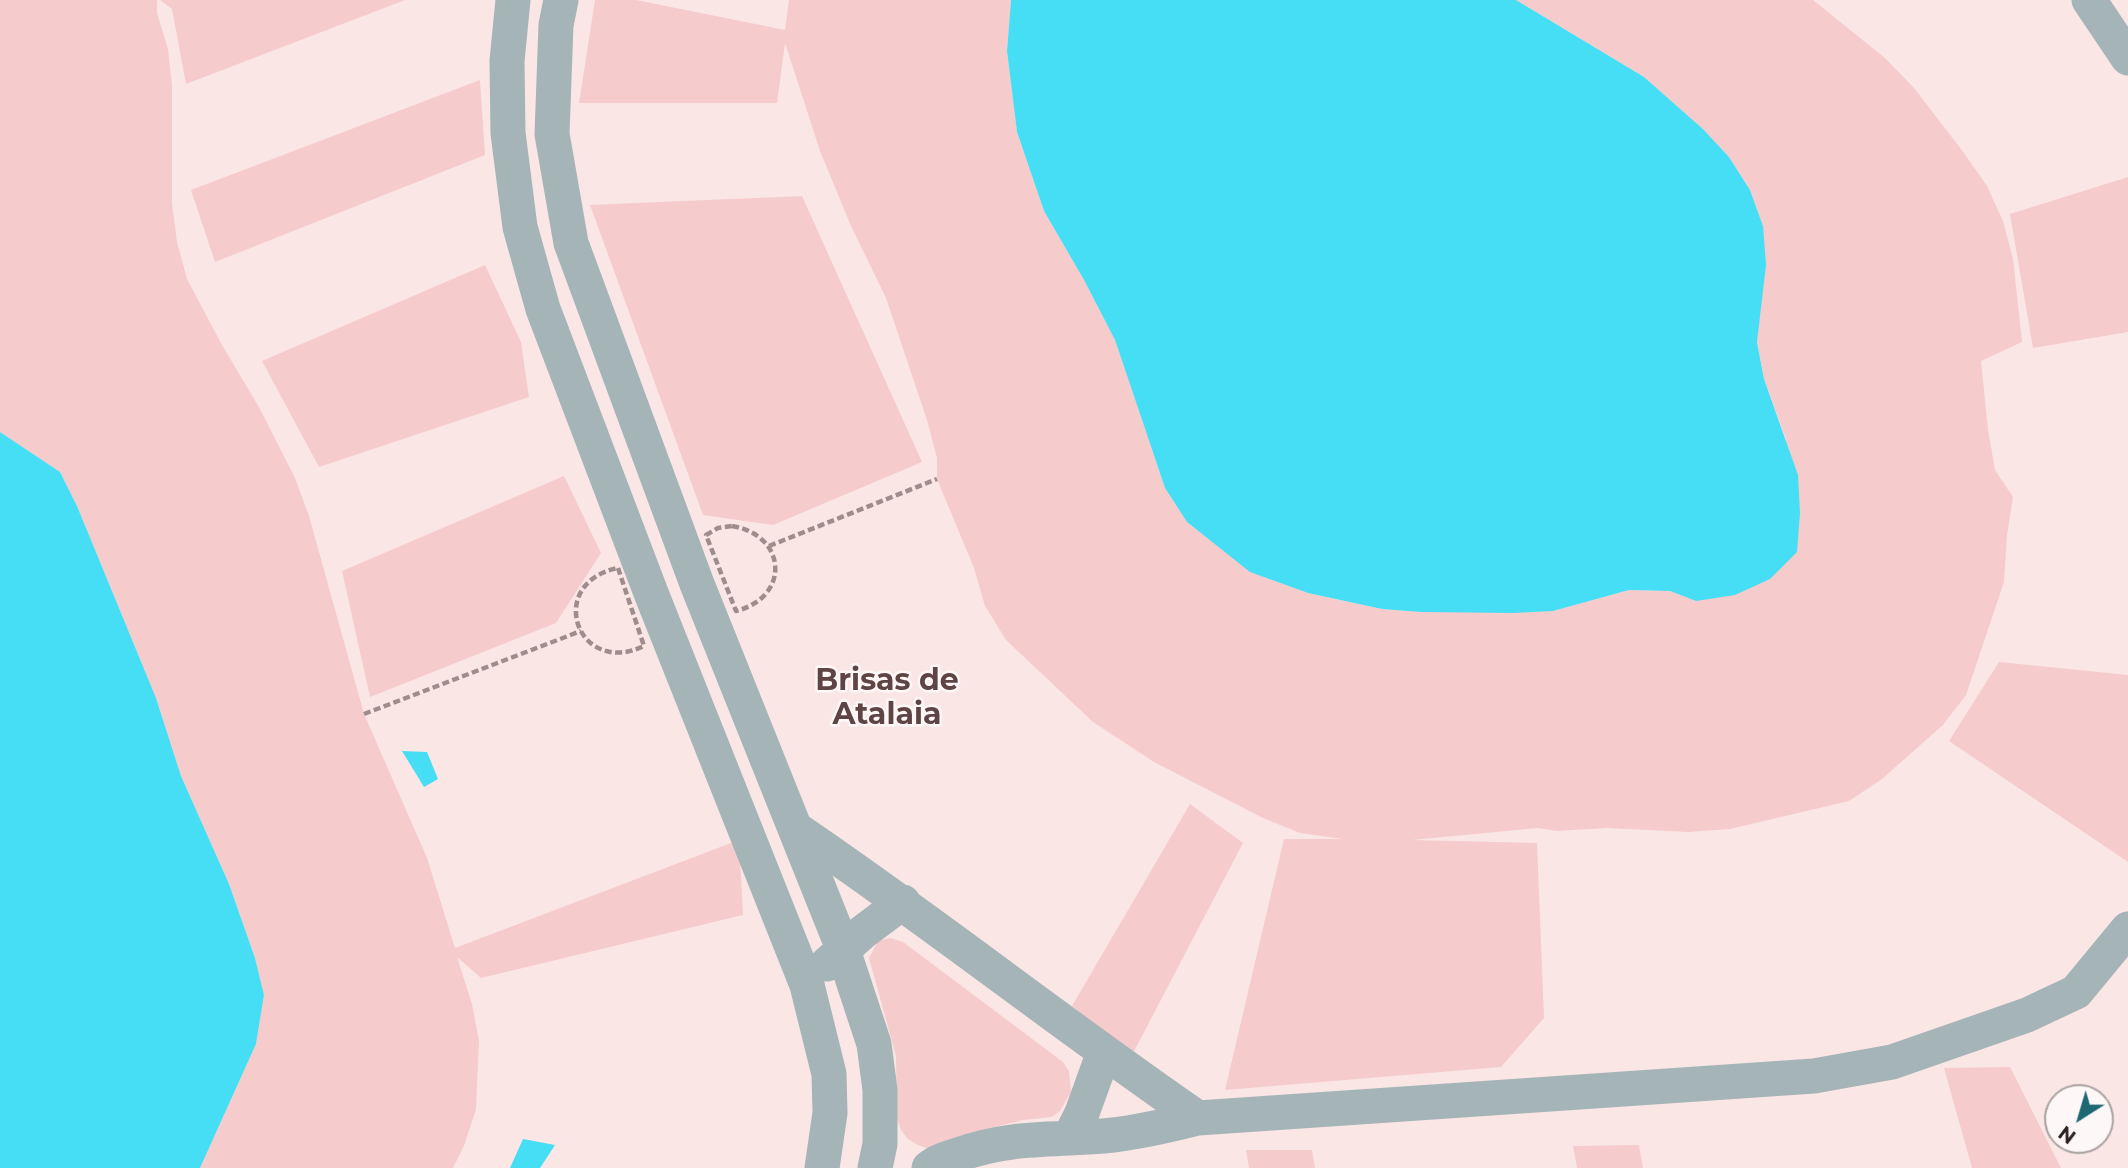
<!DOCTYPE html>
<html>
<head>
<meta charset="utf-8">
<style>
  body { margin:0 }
  #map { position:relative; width:2128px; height:1168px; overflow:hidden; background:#fbe6e6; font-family:Montserrat,sans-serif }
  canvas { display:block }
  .north { position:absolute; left:2044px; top:1084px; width:70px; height:70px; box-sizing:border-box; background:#fef7f7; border:2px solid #aba2a2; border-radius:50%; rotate:217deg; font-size:19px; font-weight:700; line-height:28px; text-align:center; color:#2f2222 }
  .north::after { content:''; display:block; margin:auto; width:24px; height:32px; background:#1e6874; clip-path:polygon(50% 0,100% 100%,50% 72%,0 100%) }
</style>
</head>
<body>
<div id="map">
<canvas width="2128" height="1168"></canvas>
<div class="north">N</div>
</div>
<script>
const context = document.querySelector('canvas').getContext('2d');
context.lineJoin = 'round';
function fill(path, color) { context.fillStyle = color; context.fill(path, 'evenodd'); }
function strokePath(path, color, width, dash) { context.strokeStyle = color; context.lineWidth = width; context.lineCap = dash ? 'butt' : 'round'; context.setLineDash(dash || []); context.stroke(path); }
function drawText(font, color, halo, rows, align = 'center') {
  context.font = font + ' Montserrat,sans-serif'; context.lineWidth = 5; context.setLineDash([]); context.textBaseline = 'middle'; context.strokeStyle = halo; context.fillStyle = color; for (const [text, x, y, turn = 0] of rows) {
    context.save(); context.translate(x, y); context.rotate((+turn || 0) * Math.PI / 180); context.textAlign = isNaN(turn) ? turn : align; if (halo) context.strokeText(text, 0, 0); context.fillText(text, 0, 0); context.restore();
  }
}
fill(new Path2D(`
  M 0,0 L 157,0 L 157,13 L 168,49 L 172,86 L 172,203 L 177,242 L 187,279 L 222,345 L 260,409 L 295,478 L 309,516 L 364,714 L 427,858 L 455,948 L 739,840 L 743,915 L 481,978 L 457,957 L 472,1004 L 479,1041 L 476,1109 L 464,1146 L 453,1168 L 200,1168 L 256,1044 L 264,995 L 255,958 L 229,884 L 181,776 L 156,698 L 77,506 L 60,472 L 0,432 Z
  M 160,0 L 405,0 L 186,84 L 172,9 Z
  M 595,0 L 636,0 L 785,30 L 789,0 L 1011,0 L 1007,51 L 1017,132 L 1044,211 L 1084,280 L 1115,340 L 1165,488 L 1187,522 L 1251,572 L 1308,593 L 1382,609 L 1421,612 L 1553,611 L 1629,590 L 1670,591 L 1696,601 L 1786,439 L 1764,379 L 1757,341 L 1763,226 L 1750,190 L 1729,157 L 1703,129 L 1644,77 L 1516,0 L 1813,0 L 1885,58 L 1914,88 L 1964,153 L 1987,186 L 2003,221 L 2013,259 L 2022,342 L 1981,361 L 1988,430 L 1995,470 L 2013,497 L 2007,535 L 2004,582 L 1966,695 L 1943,725 L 1882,779 L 1849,801 L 1730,829 L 1688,832 L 1607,828 L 1557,831 L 1538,828 L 1412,840 L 1537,843 L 1544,1018 L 1501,1067 L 1225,1090 L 1284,839 L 1343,839 L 1300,833 L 1263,818 L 1154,762 L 1093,722 L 1006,640 L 985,606 L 974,568 L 937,479 L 937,458 L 927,420 L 886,298 L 851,226 L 820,151 L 785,43 L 777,103 L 579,103 Z
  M 480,80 L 485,155 L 215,262 L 191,190 Z
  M 2128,177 L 2128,332 L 2033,348 L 2010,214 Z
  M 802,196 L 922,462 L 773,525 L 703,515 L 590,205 Z
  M 485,265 L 521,342 L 529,397 L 319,467 L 262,361 Z
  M 564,476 L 601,553 L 556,623 L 370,697 L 342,571 Z
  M 1999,662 L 2128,675 L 2128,862 L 1949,741 Z
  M 1190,804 L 1243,843 L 1131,1057 L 1072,1006 Z
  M 890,938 L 903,942 L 1063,1062 L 1069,1071 L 1071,1092 L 1060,1111 L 1052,1117 L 1023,1120 L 982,1130 L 929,1149 L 918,1145 L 908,1139 L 901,1130 L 897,1118 L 896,1056 L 869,958 L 878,941 Z
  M 2010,1067 L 2061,1168 L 1972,1168 L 1944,1068 Z
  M 1639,1145 L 1643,1168 L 1577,1168 L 1573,1146 Z
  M 1246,1150 L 1312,1150 L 1315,1168 L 1249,1168 Z`), '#f6cbcc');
fill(new Path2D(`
  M 1011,0 L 1516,0 L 1644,77 L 1703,129 L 1729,157 L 1750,190 L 1763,226 L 1766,265 L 1757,342 L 1764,379 L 1798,475 L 1800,513 L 1797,552 L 1770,579 L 1735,595 L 1696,601 L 1670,591 L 1629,590 L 1553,611 L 1513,613 L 1421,612 L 1382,609 L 1308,593 L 1250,572 L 1187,522 L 1165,488 L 1115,340 L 1084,280 L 1044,211 L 1017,132 L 1007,51 Z
  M 0,432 L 60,472 L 77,506 L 156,698 L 181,776 L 229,884 L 255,958 L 264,995 L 256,1044 L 200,1168 L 0,1168 Z
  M 402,751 L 427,752 L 438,779 L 424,787 Z
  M 523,1139 L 555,1145 L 540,1168 L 510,1168 Z`), '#46def5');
strokePath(new Path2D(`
  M 732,526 C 787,535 791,597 736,611 L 706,535 L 718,528 Z
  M 769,546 L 937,479
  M 618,568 L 644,646 C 577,678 544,583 618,568 Z
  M 364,714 L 581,631`), '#9f8d8d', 4.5, [7, 3.5]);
strokePath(new Path2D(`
  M 513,0 L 507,61 L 508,133 L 520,227 L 543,309 L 651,593 L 807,985 L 829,1074 L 830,1113 L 822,1168
  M 561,0 L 556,25 L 552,134 L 571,243 L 697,584 L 840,941 L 874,1044 L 880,1090 L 880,1144 L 875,1168
  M 2089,0 L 2128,58
  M 796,829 C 932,921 1061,1024 1198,1118
  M 827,964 L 863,932 L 903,902
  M 1070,1137 L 1082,1113 L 1104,1052
  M 929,1168 C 937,1161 948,1158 958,1155 C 1012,1135 1058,1141 1113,1135 C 1142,1132 1169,1125 1198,1118 L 1814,1076 L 1892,1062 L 2027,1015 L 2076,992 L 2128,929`), '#a5b4b7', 35);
drawText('bold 30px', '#5f4444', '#fef7f7', [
  ["Brisas de",887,681],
  ["Atalaia",887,715]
]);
</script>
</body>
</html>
